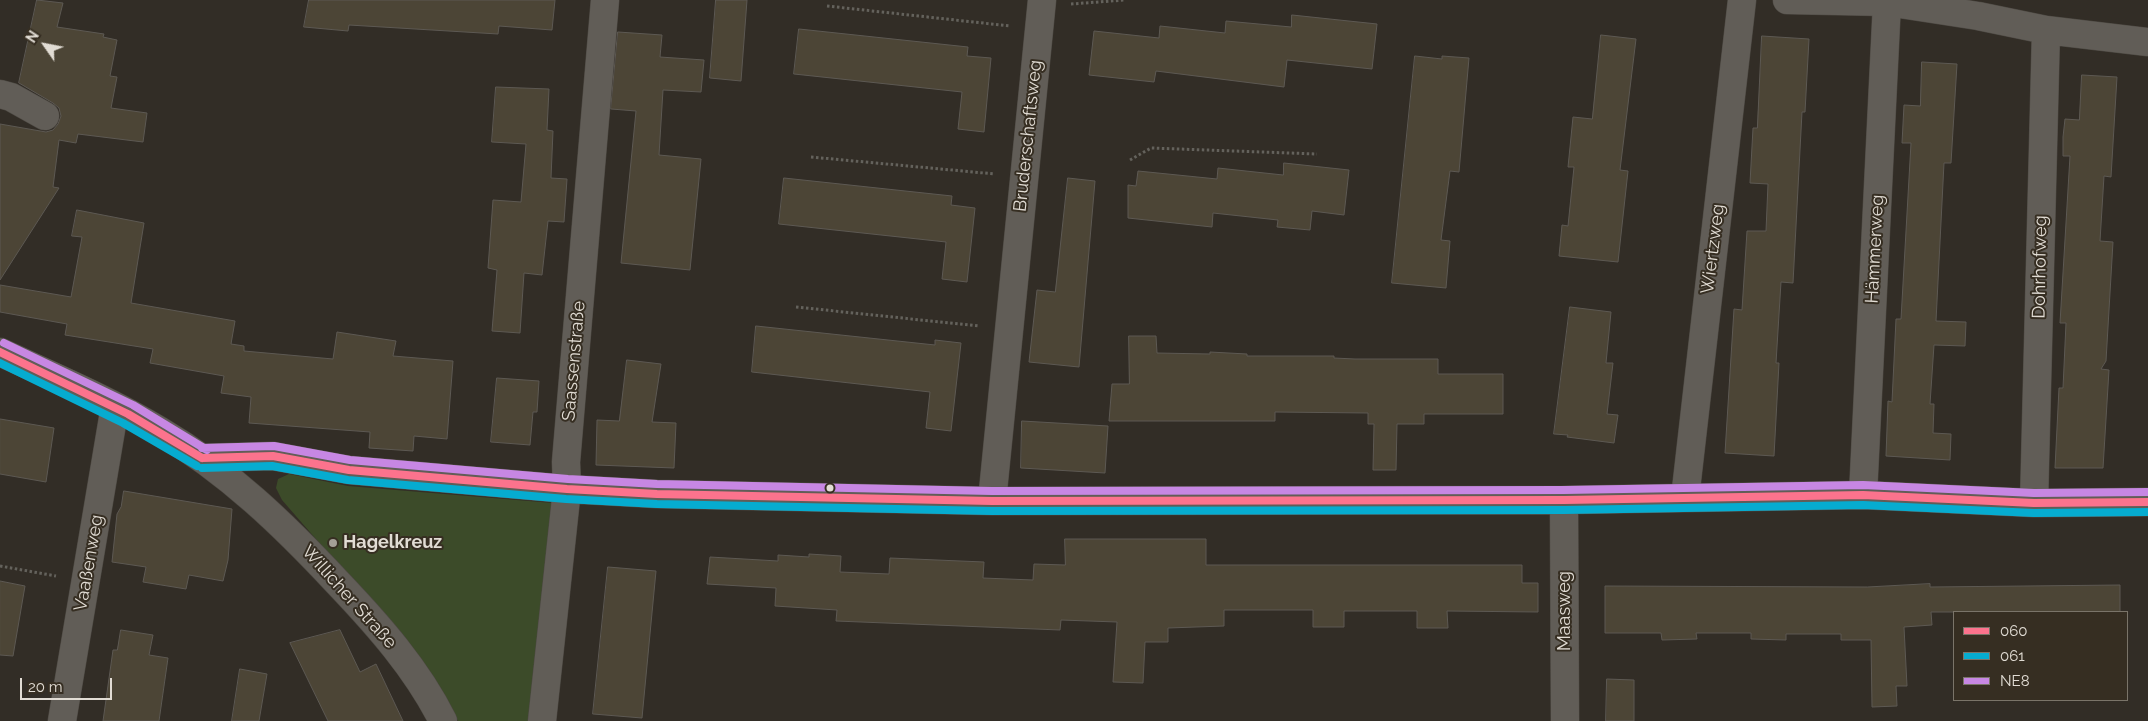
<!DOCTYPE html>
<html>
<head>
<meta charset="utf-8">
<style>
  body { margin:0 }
  #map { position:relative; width:2148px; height:721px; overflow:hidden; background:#322d26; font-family:Raleway,sans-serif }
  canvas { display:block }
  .legend { position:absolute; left:1953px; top:611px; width:175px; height:90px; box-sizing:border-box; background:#362e22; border:1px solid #7a7469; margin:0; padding:6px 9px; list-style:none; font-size:15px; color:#e1dcd4 }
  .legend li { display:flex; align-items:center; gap:10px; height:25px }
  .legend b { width:25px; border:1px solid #7a7469 }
  .north { position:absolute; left:20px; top:20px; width:50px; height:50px; -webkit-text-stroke:4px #362e22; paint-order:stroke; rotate:303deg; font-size:14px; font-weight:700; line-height:20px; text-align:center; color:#e1dcd4 }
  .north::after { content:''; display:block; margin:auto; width:18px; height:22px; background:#e1dcd4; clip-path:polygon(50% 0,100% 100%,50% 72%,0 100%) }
  .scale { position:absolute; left:20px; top:678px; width:92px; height:22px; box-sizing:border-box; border:2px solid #e1dcd4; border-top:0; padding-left:6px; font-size:15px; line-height:18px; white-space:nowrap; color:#e1dcd4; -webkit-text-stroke:4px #362e22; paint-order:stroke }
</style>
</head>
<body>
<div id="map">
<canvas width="2148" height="721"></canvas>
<ul class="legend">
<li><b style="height:6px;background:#fc738d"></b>060</li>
<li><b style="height:6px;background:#06acd0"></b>061</li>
<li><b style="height:6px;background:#c787e3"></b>NE8</li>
</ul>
<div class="north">N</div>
<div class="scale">20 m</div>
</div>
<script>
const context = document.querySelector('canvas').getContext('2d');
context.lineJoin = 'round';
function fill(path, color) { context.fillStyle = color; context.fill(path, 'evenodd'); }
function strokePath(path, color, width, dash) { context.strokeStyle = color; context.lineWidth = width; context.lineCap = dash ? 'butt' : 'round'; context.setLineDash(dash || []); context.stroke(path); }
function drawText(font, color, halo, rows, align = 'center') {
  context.font = font + ' Raleway,sans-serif'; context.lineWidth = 4; context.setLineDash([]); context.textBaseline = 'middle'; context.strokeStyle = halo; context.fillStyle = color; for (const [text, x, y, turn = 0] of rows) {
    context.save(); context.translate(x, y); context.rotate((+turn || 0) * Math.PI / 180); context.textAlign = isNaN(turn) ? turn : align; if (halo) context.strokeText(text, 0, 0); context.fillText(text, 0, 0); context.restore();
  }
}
fill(new Path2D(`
  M 289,474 L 348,486 L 553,503 L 532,721 L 458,721 L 444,697 L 335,561 L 282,500 L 276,488 L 278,479 Z`), '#3c4b29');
const building = new Path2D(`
  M 37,0 L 63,3 L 57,27 L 104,34 L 103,37 L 117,40 L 110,76 L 117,77 L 111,108 L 147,113 L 143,142 L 78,134 L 76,143 L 59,140 L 53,187 L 59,188 L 0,280 L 0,124 L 46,132 L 53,130 L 58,124 L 61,116 L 59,108 L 53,103 L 19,83 Z
  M 309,0 L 555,0 L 552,30 L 499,26 L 498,34 L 349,25 L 348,31 L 304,27 Z
  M 716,0 L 747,0 L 741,81 L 710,78 Z
  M 1292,15 L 1377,24 L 1372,69 L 1287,60 L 1284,87 L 1156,71 L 1154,82 L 1089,75 L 1094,31 L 1159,38 L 1160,26 L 1225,33 L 1226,21 L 1291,27 Z
  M 799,29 L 968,47 L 967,56 L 991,58 L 984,132 L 958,129 L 962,92 L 794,74 Z
  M 618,32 L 662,35 L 660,57 L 704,60 L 701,92 L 663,90 L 659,155 L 701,159 L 690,270 L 621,263 L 636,111 L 611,109 Z
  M 1601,35 L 1636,39 L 1620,170 L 1628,171 L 1618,262 L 1559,256 L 1562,225 L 1568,226 L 1574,167 L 1568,167 L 1573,117 L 1592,119 Z
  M 1762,36 L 1809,39 L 1805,112 L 1802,112 L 1793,283 L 1781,282 L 1776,363 L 1779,363 L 1774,456 L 1725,453 L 1734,309 L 1742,310 L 1747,231 L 1766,231 L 1768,184 L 1750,183 L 1753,128 L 1757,128 Z
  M 1415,56 L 1442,59 L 1442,56 L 1469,58 L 1459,172 L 1450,171 L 1441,240 L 1450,241 L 1446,288 L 1392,283 Z
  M 1922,62 L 1957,64 L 1951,163 L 1944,163 L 1936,321 L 1966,322 L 1965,346 L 1934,345 L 1930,404 L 1934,404 L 1933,433 L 1951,434 L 1950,460 L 1886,456 L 1888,401 L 1892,402 L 1896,319 L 1901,319 L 1911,143 L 1902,143 L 1904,105 L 1920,106 Z
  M 2082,75 L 2117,77 L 2111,177 L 2104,176 L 2100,241 L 2113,242 L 2106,361 L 2101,369 L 2109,370 L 2103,468 L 2055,468 L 2059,388 L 2063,388 L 2066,323 L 2060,323 L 2070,156 L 2063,156 L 2063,137 L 2065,119 L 2079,120 Z
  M 496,87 L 549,89 L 547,130 L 553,131 L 551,178 L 567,179 L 564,222 L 548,221 L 542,275 L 524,273 L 520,333 L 492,331 L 497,270 L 488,268 L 493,200 L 521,202 L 526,144 L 492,142 Z
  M 1284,163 L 1349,170 L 1344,215 L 1312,211 L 1310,230 L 1277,227 L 1278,220 L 1213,213 L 1212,227 L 1128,218 L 1128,185 L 1136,186 L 1138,171 L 1217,179 L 1218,168 L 1283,175 Z
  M 784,178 L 952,196 L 951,205 L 975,208 L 967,282 L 942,279 L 946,242 L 779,224 Z
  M 1068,178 L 1095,181 L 1079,367 L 1029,362 L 1037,290 L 1055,292 Z
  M 77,210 L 144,223 L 131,303 L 235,321 L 231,344 L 244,346 L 244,351 L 333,359 L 337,332 L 396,341 L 393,356 L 453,361 L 447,439 L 414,436 L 413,451 L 369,448 L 370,432 L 249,423 L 251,397 L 221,393 L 224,376 L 150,363 L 153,349 L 65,335 L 67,324 L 0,312 L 0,285 L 71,297 L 82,237 L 72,236 Z
  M 1570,307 L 1611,312 L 1606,363 L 1613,363 L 1607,414 L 1618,415 L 1614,443 L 1567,437 L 1568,435 L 1554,434 Z
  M 756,326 L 935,345 L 935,340 L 961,343 L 951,431 L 926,428 L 930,392 L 752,372 Z
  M 1129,336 L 1156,336 L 1157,353 L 1210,354 L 1210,352 L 1247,354 L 1247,356 L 1334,356 L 1334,358 L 1355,359 L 1438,359 L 1438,374 L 1503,374 L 1503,414 L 1424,414 L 1424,424 L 1397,424 L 1396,470 L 1373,470 L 1374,424 L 1368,424 L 1368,413 L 1275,412 L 1275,421 L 1109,421 L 1112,384 L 1129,384 Z
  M 627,360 L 661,364 L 652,422 L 676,423 L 674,468 L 596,465 L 597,420 L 619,421 Z
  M 497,378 L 539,381 L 537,412 L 533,412 L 530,445 L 491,442 Z
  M 0,419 L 54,428 L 46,482 L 0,474 Z
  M 1022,421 L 1108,426 L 1105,473 L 1021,468 Z
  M 124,491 L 232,509 L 228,560 L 223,581 L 189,575 L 186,589 L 143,582 L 146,567 L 112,562 L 117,514 L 121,507 Z
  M 1065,539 L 1206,539 L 1206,565 L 1522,565 L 1522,583 L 1538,583 L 1538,612 L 1447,611 L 1448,628 L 1417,628 L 1417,611 L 1344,611 L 1344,627 L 1313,627 L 1313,610 L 1224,610 L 1224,626 L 1168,628 L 1168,642 L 1145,642 L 1143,683 L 1113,682 L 1117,622 L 1061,620 L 1060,630 L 836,621 L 837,610 L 775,606 L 776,588 L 707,584 L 710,557 L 778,561 L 778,555 L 809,557 L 809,554 L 841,556 L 840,572 L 889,574 L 890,558 L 984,562 L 983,578 L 1033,580 L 1034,564 L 1065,565 Z
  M 608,567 L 656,571 L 642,718 L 593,714 Z
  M 0,581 L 25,586 L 13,656 L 0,655 Z
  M 1930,584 L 1930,587 L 2120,585 L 2120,612 L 1931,612 L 1932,625 L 1904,627 L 1907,686 L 1896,686 L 1897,706 L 1872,707 L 1871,640 L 1841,640 L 1841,634 L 1786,634 L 1786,640 L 1751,639 L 1751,633 L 1696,633 L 1697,639 L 1662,640 L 1661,633 L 1605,633 L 1605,586 L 1867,587 Z
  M 121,630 L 153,635 L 149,655 L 168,658 L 159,721 L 103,721 L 113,650 L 117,650 Z
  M 340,630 L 360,672 L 376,664 L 403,721 L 328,721 L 290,643 Z
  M 240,669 L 267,674 L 259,721 L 232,721 Z
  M 1607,679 L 1634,680 L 1634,721 L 1606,721 Z`);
fill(building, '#4c4536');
strokePath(building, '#5d5953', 1);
const minor = new Path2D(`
  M 1787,0 L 1887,2 L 1978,16 L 2046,30 L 2148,42
  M 0,94 L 11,97 L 45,116
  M 0,352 C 54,377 109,400 160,431 C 228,471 284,525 338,583 C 378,625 417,669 443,721
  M 202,458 L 273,456 L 349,470 L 567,489 L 657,494 L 992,501 L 1564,500 L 1863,495 L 2034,503 L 2148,502
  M 1863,495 L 1887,2
  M 1685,498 L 1742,0
  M 1564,500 L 1565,721
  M 992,501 L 1042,0
  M 2034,503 L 2046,30
  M 62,721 L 115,406
  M 542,721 L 567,489 L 566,462 L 605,0`);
strokePath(minor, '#4d4943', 29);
strokePath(new Path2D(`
  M 1071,4 L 1125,0
  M 827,6 L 1010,26
  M 811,157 L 995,174
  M 1130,160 L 1151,148 L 1317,154
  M 796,307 L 979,326
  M 0,566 L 56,576`), '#64625c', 3, [2.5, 2.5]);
strokePath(minor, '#615d57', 28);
strokePath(new Path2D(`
  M 0,352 L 128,414 L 202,458
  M 202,458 L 273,456 L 349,470 L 567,489 L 657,494 L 992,501 L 1564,500 L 1863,495 L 2034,503 L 2148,502`), '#fc738d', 8);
strokePath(new Path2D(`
  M 0,363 L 123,423 L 197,466
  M 202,468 L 272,466 L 348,480 L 566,499 L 657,504 L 992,511 L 1564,510 L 1863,505 L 2034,513 L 2148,512`), '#06acd0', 8);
strokePath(new Path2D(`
  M 4,343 L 133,405 L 207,450
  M 202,448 L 274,446 L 350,460 L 568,479 L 657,484 L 992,491 L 1564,490 L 1863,485 L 2034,493 L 2148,492`), '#c787e3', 8);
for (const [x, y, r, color] of [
  [830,488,4.5,"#e1dcd4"],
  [333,543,5,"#a49f97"]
]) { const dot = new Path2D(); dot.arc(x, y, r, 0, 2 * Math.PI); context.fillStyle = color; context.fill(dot); strokePath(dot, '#362e22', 2); }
drawText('18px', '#e1dcd4', '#362e22', [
  ["Bruderschaftsweg",1028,136,-84],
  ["Wiertzweg",1713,249,-83],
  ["Hämmerweg",1875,249,-87],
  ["Dohrhofweg",2040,267,-89],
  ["Saassenstraße",574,361,-85],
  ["Vaaßenweg",89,563,-80],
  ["Willicher Straße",349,597,48],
  ["Maasweg",1565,611,-90]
]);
drawText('bold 18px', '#e1dcd4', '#362e22', [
  ["Hagelkreuz",343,543]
], 'left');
</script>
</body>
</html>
